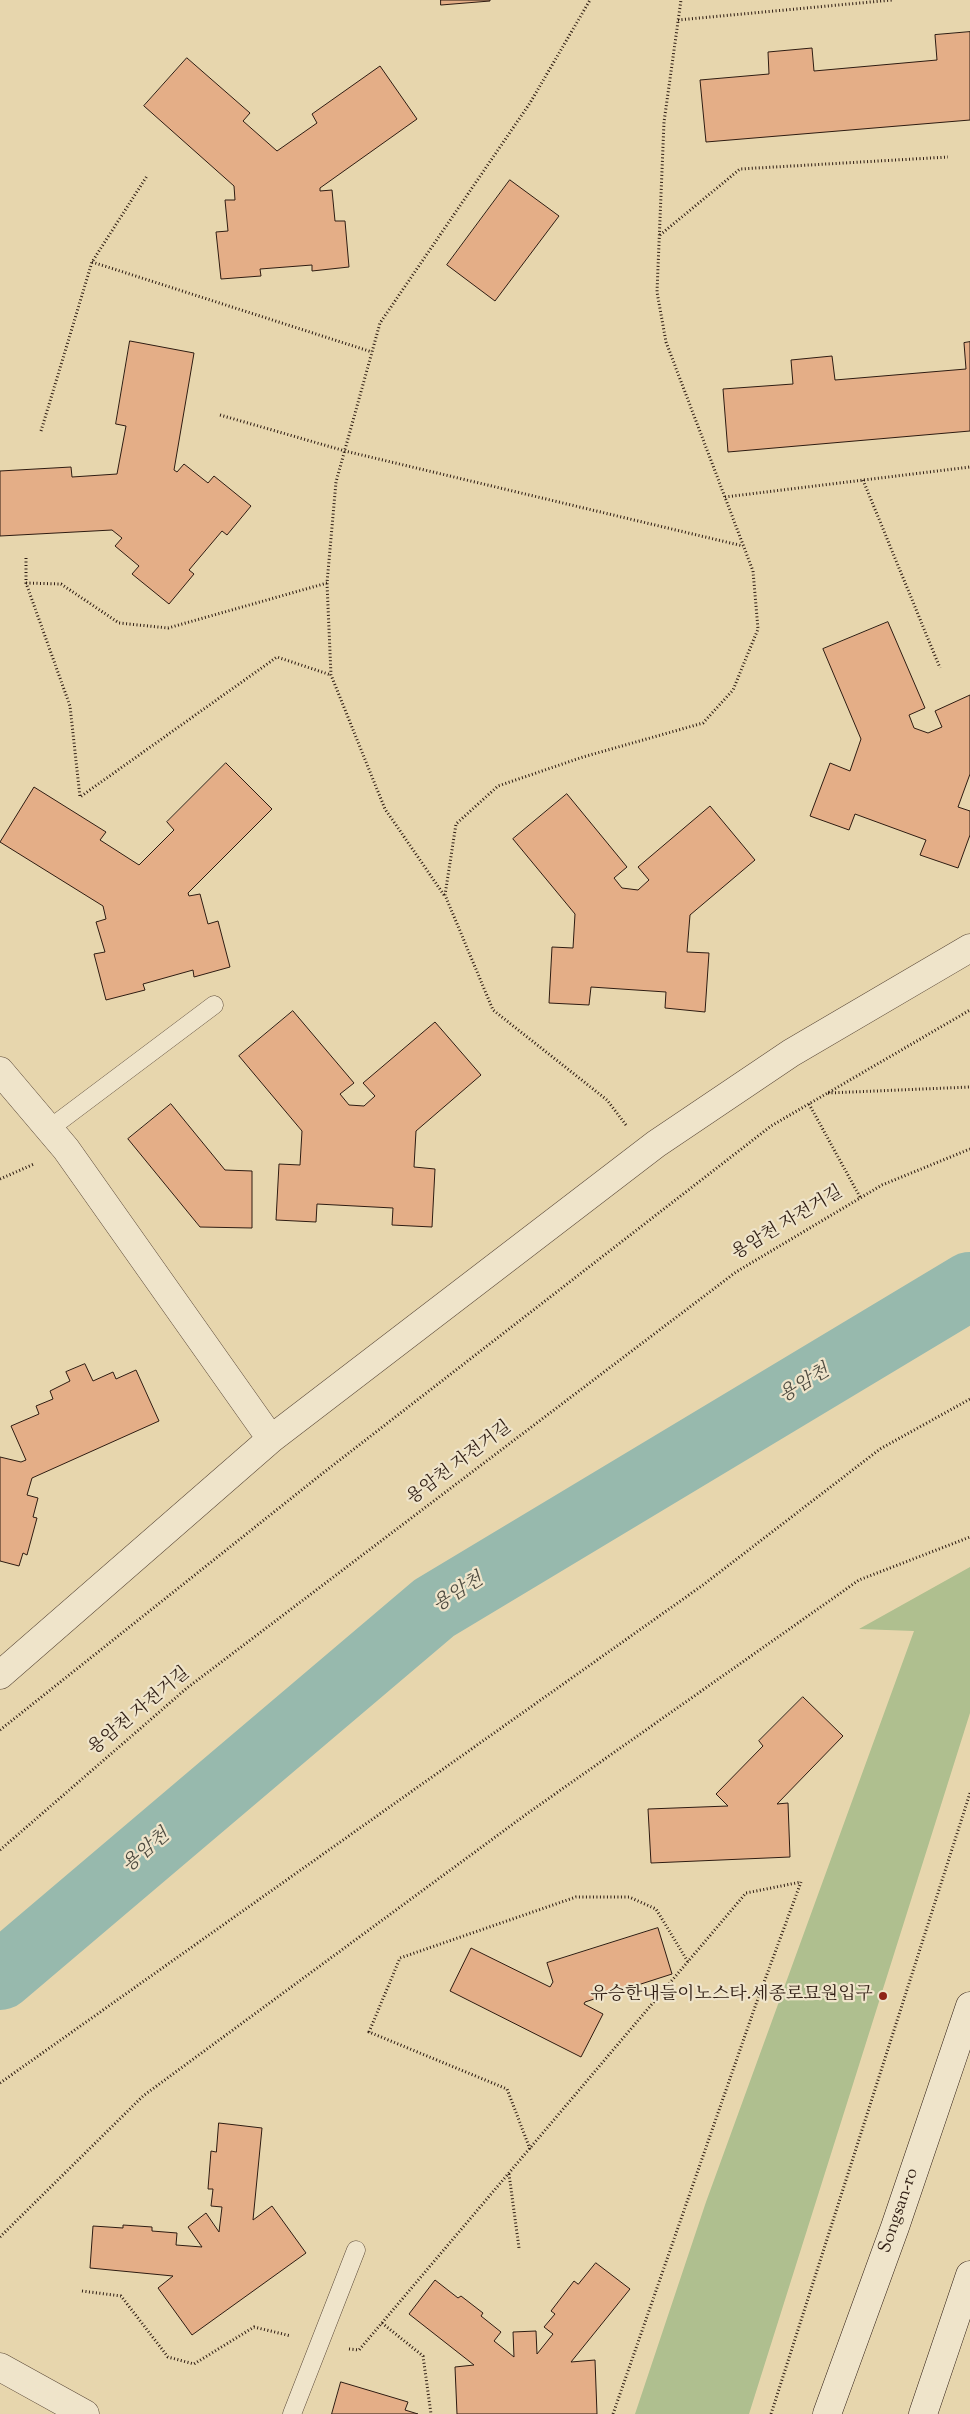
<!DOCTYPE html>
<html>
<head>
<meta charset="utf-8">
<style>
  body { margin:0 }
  canvas { display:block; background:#e7d6ad }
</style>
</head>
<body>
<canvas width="970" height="2414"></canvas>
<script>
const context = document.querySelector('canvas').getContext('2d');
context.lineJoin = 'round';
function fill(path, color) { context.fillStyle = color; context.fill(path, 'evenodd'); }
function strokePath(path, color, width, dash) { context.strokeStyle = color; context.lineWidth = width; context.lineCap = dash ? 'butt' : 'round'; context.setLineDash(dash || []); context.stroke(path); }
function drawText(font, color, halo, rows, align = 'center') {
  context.font = font + ' "Sorts Mill Goudy","Noto Serif KR",serif'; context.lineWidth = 4.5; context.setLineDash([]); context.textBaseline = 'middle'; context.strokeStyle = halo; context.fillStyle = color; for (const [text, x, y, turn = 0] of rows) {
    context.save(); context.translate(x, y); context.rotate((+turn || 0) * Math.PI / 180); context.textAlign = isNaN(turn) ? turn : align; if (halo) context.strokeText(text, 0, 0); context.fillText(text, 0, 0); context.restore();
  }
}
fill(new Path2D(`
  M 970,1567 L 970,1713 L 749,2414 L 635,2414 L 706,2202 L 914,1631 L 859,1629 Z`), '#afbf8f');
strokePath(new Path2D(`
  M 0,1976 L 434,1608 L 970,1286`), '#97b9ad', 68);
const building = new Path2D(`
  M 441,0 L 490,0 L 490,1 L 441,5 Z
  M 970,32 L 970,120 L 706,142 L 700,80 L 769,74 L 768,52 L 812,48 L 814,71 L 937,60 L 935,35 Z
  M 187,58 L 250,113 L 243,121 L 277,151 L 317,123 L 312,114 L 380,66 L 417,119 L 320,188 L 320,191 L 332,190 L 335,221 L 345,221 L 349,267 L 312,271 L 312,265 L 260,269 L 261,276 L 221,279 L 216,232 L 228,231 L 225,200 L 235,200 L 234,186 L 144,106 Z
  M 510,180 L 559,216 L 495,301 L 447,265 Z
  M 130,341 L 194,353 L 174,470 L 177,472 L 184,464 L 208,483 L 214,476 L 251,506 L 227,535 L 222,531 L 189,570 L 194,574 L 169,604 L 132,574 L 139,566 L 115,546 L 122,538 L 112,530 L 0,536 L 0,471 L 71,467 L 72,477 L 117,474 L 126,426 L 116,424 Z
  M 970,342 L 970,431 L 728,452 L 723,389 L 793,384 L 791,360 L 832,356 L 835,380 L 966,369 L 964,343 Z
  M 888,622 L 925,708 L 909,715 L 914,728 L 928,733 L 942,727 L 935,711 L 970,695 L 970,774 L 958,807 L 970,811 L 970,835 L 958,868 L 920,855 L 926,840 L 855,814 L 849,830 L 810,816 L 830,763 L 850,771 L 861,739 L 823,649 Z
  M 226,763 L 272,809 L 188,893 L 189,896 L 200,894 L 208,924 L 218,921 L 230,967 L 194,977 L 193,970 L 143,984 L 145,990 L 106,1000 L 94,954 L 105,952 L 96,922 L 106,919 L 103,906 L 0,842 L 34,787 L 106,832 L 100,840 L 139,865 L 174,830 L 167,822 Z
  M 567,794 L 627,867 L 614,878 L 622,888 L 638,890 L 649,880 L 638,867 L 710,806 L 755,860 L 690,915 L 687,952 L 709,953 L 705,1012 L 665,1008 L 666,992 L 591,987 L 589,1005 L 549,1003 L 552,947 L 573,948 L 575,914 L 513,839 Z
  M 293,1011 L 354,1083 L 340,1094 L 349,1105 L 364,1106 L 375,1096 L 363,1083 L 435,1022 L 481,1075 L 416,1131 L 414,1167 L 435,1169 L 432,1227 L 392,1225 L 393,1208 L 317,1204 L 316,1222 L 276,1220 L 279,1164 L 300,1165 L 302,1131 L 239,1056 Z
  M 171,1104 L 225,1170 L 252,1171 L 252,1228 L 200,1227 L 128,1139 Z
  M 85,1364 L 93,1381 L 113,1372 L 116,1379 L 136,1370 L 159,1421 L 32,1478 L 27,1495 L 38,1498 L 33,1517 L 37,1518 L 27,1555 L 23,1553 L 19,1566 L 0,1561 L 0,1457 L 21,1462 L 26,1460 L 11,1426 L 39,1414 L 36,1406 L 53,1399 L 50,1391 L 70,1381 L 66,1372 Z
  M 803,1697 L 843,1736 L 777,1804 L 788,1803 L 790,1857 L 651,1863 L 648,1809 L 728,1806 L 716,1794 L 763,1746 L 759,1741 Z
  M 658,1928 L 672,1974 L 585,2002 L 584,2004 L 603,2014 L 581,2057 L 450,1991 L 471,1948 L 550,1987 L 553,1982 L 547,1963 Z
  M 219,2123 L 262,2128 L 253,2220 L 272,2206 L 306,2253 L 192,2335 L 158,2288 L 173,2276 L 90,2268 L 93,2226 L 123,2228 L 123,2225 L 152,2227 L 152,2231 L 177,2233 L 176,2245 L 202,2247 L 188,2227 L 206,2213 L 219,2232 L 222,2207 L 211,2206 L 213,2189 L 208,2189 L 211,2151 L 216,2152 Z
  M 596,2263 L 630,2289 L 571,2362 L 595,2360 L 597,2414 L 457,2414 L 455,2367 L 474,2365 L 409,2314 L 435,2280 L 458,2298 L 461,2296 L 483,2313 L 481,2316 L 501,2332 L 494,2341 L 514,2357 L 513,2332 L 536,2331 L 537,2354 L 553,2334 L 544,2327 L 555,2314 L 551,2311 L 574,2281 L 578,2284 Z
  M 341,2382 L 408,2402 L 405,2410 L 418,2414 L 332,2414 Z`);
fill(building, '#e4ae87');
strokePath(building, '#2e1c12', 1);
const lane = new Path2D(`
  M 49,1129 L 214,1005
  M 292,2414 L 356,2250`);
const street = new Path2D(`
  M 0,1071 L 66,1149 L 271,1439
  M 0,1675 L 271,1439 L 656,1144 L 791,1053 L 970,948
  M 0,2367 L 85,2414`);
const secondary = new Path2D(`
  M 827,2414 L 895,2227 L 970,2006
  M 923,2414 L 970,2275`);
strokePath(lane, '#5c4a39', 19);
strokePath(street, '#5c4a39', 29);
strokePath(secondary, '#2e1c12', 29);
strokePath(new Path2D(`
  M 678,20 L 892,0
  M 660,235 L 740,169 L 948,157
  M 92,262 L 372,352
  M 220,415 L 345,451 L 743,546
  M 41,431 L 92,262 L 147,176
  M 863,480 L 940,668
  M 725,497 L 970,467
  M 26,558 L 26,583 L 70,706 L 80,797 L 277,657 L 331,675
  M 26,583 L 61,584 L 119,623 L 168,628 L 327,583
  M 444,895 L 385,809 L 331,675 L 327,583 L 336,482 L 380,323 L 530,103 L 590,0
  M 828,1093 L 970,1087
  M 809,1104 L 860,1197
  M 626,1125 L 607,1100 L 493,1010 L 445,895 L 456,824 L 498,786 L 583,757 L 703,723 L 733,690 L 758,629 L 753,571 L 666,342 L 657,292 L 664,122 L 681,0
  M 0,1179 L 34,1164
  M 0,1730 L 323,1473 L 771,1126 L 970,1010
  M 0,1850 L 187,1688 L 736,1272 L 882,1185 L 970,1149
  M 0,2083 L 703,1585 L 880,1449 L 970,1399
  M 530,2149 L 507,2089 L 369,2032 L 400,1958 L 576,1897 L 629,1897 L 656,1909 L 688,1962
  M 509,2174 L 519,2248
  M 0,2237 L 143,2096 L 528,1813 L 859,1580 L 970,1537
  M 82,2291 L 121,2296 L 168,2357 L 194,2364 L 254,2327 L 291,2336
  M 382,2323 L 423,2356 L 431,2414
  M 349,2349 L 359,2350 L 746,1893 L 801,1882
  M 613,2414 L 756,2004 L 801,1882
  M 771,2414 L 970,1793`), '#2e1c12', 3, [1, 2.5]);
strokePath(lane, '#efe4ca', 18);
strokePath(street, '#efe4ca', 28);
strokePath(secondary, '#efe4ca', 28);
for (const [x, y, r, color] of [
  [883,1996,5,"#8f2418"]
]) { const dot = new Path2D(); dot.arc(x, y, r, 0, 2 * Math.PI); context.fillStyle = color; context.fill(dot); strokePath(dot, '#efe4ca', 2); }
drawText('18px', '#2e1c12', '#efe4ca', [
  ["용암천 자전거길",788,1224,-31],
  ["용암천 자전거길",460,1464,-37],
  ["용암천 자전거길",140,1712,-40],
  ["Songsan-ro",900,2211,-71]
]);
drawText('18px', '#2e1c12', '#efe4ca', [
  ["유승한내들이노스타.세종로묘원입구",873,1996]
], 'right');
drawText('italic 19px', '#4e4b40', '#efe4ca', [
  ["용암천",805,1385,-31],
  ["용암천",459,1594,-32],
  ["용암천",147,1852,-40]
]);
</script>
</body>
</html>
